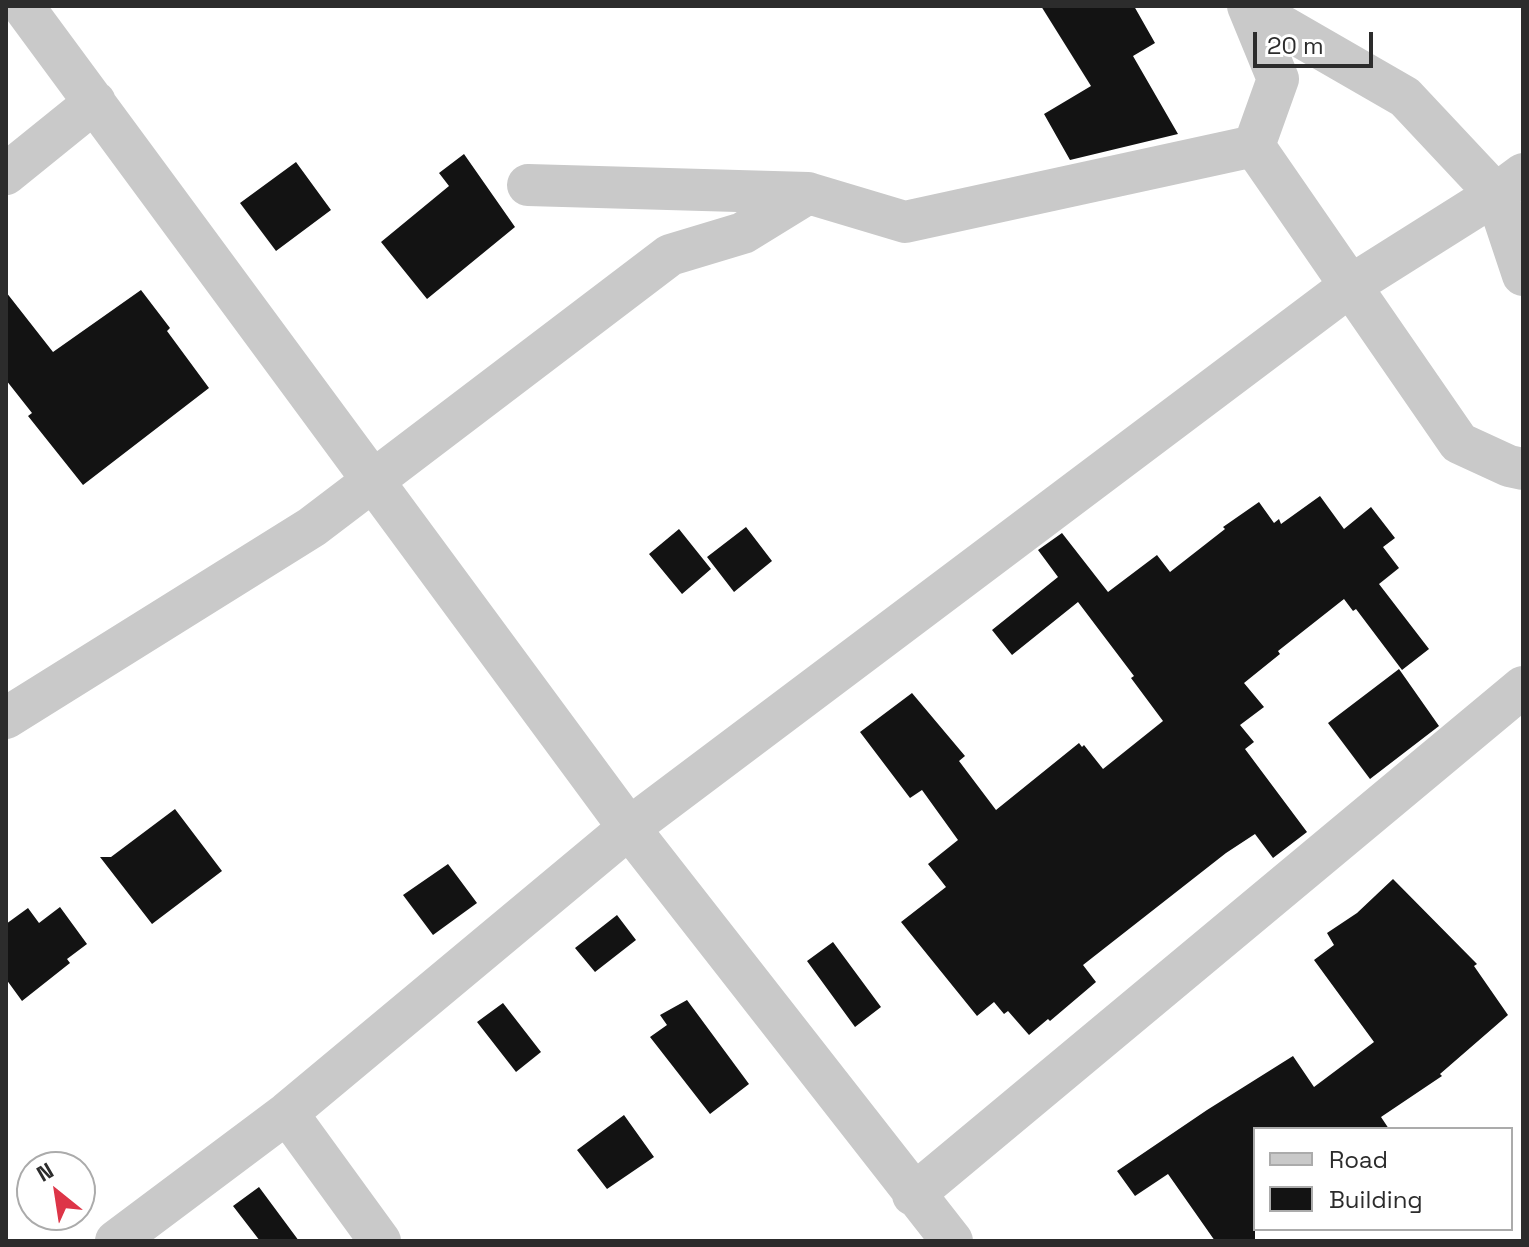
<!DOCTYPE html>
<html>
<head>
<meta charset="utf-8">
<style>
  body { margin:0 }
  #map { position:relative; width:1529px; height:1247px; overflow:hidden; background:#fff; font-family:"Space Grotesk",sans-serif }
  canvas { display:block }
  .frame { position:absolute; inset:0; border:8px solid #2c2c2c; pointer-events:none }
  .legend { position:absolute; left:1253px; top:1127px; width:260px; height:104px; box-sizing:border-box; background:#fff; border:2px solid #ababab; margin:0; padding:10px 14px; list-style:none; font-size:24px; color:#2c2c2c }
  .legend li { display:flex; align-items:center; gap:16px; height:40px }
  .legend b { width:40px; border:2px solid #ababab }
  .north { position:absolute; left:16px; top:1151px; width:80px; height:80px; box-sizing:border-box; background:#fff; border:2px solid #ababab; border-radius:50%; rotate:330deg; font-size:22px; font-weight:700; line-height:32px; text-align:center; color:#2c2c2c }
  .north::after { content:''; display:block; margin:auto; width:28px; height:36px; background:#dd3548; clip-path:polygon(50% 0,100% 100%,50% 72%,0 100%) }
  .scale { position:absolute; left:1253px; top:32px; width:120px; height:36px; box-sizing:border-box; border:4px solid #2c2c2c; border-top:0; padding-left:10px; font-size:24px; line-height:28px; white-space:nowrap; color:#2c2c2c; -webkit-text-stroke:6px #fff; paint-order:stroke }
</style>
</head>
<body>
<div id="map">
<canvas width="1529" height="1247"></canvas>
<div class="frame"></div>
<ul class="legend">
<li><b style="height:10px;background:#c9c9c9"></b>Road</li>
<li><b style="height:22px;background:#131313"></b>Building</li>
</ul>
<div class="north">N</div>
<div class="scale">20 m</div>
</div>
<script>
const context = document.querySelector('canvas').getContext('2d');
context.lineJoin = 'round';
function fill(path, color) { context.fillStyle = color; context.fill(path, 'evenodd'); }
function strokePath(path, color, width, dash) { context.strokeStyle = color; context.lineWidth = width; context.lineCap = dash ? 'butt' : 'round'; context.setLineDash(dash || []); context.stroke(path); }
fill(new Path2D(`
  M 1041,6 L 1134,6 L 1155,43 L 1133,56 L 1178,134 L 1070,160 L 1044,114 L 1091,86 Z
  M 464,154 L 515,227 L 427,299 L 381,242 L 449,186 L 439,173 Z
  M 296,162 L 331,210 L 276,251 L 240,203 Z
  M 141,290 L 170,328 L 167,331 L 209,388 L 83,485 L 28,416 L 32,413 L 6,380 L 6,292 L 53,352 Z
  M 1320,496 L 1344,529 L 1371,507 L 1395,538 L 1383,547 L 1399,568 L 1379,584 L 1429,649 L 1402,670 L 1356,609 L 1353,611 L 1344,599 L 1278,651 L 1280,654 L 1244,683 L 1264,707 L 1240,725 L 1254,742 L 1245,749 L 1307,832 L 1273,858 L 1255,834 L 1226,853 L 1083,965 L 1096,982 L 1050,1021 L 1048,1019 L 1029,1035 L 1008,1011 L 1004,1014 L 994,1002 L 977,1016 L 901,922 L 946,887 L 928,864 L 958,840 L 922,790 L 910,798 L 860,732 L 912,693 L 965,756 L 959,761 L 996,810 L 1079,743 L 1082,747 L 1084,745 L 1103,769 L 1163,721 L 1131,678 L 1134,676 L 1078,602 L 1012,655 L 992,630 L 1058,577 L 1038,550 L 1062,533 L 1108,592 L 1157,555 L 1170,572 L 1225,529 L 1223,527 L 1259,502 L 1274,523 L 1279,519 L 1281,524 Z
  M 746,527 L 772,561 L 734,592 L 707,557 Z
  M 679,529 L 711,569 L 682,594 L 649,554 Z
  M 1399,669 L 1439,726 L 1370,779 L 1328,723 Z
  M 175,809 L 222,871 L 152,924 L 100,857 L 111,857 Z
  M 448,864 L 477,903 L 433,935 L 403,895 Z
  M 1393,879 L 1477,964 L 1474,966 L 1508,1015 L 1440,1074 L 1442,1076 L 1381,1117 L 1389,1129 L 1255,1129 L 1255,1241 L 1215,1241 L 1168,1174 L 1135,1196 L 1117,1171 L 1207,1110 L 1293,1056 L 1314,1087 L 1374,1042 L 1314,960 L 1334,945 L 1327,933 L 1357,913 Z
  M 60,907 L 87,944 L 67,959 L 70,963 L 22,1001 L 6,979 L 6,924 L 28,908 L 39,923 Z
  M 617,915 L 636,940 L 595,972 L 575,948 Z
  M 833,942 L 881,1007 L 855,1027 L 807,961 Z
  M 687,1000 L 749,1084 L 710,1114 L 650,1037 L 667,1025 L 660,1015 Z
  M 503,1003 L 541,1052 L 516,1072 L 477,1022 Z
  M 624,1115 L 654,1157 L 607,1189 L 577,1150 Z
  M 259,1187 L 299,1241 L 260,1241 L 233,1206 Z`), '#131313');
strokePath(new Path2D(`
  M 23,6 L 629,828 L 952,1241
  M 1248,6 L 1278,79 L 1254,146 L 1459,443 L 1509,466 L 1523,469
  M 6,174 L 95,102
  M 1523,174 L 1496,194 L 1523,275
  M 528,185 L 808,193 L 905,222 L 1254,146
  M 6,718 L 312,527 L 670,255 L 743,233 L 808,193
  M 287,1113 L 380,1241
  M 913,1195 L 1523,687
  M 116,1241 L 287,1113 L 629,828 L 1350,286 L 1496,194 L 1405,97 L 1249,7`), '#c9c9c9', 42);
</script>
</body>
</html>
